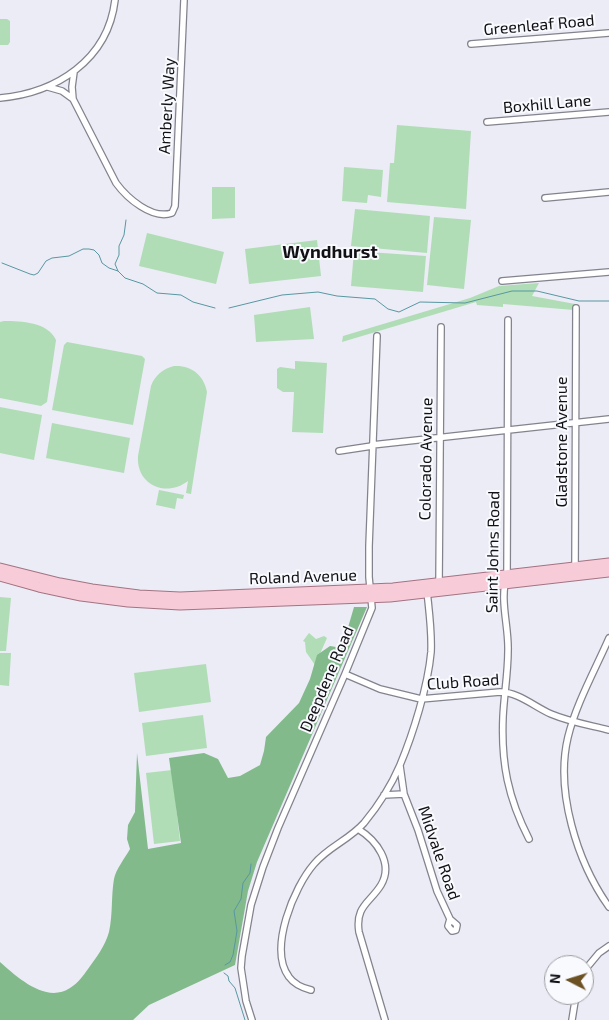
<!DOCTYPE html>
<html>
<head>
<meta charset="utf-8">
<style>
  body { margin:0 }
  #map { position:relative; width:609px; height:1020px; overflow:hidden; background:#ebecf6; font-family:"Exo 2",sans-serif }
  canvas { display:block }
  .north { position:absolute; left:544px; top:955px; width:50px; height:50px; box-sizing:border-box; background:#f9fafe; border:1px solid #9c9da1; border-radius:50%; rotate:275deg; font-size:14px; font-weight:700; line-height:20px; text-align:center; color:#111115 }
  .north::after { content:''; display:block; margin:auto; width:18px; height:22px; background:#6c5123; clip-path:polygon(50% 0,100% 100%,50% 72%,0 100%) }
</style>
</head>
<body>
<div id="map">
<canvas width="609" height="1020"></canvas>
<div class="north">N</div>
</div>
<script>
const context = document.querySelector('canvas').getContext('2d');
context.lineJoin = 'round';
function fill(path, color) { context.fillStyle = color; context.fill(path, 'evenodd'); }
function strokePath(path, color, width, dash) { context.strokeStyle = color; context.lineWidth = width; context.lineCap = dash ? 'butt' : 'round'; context.setLineDash(dash || []); context.stroke(path); }
function drawText(font, color, halo, rows, align = 'center') {
  context.font = font + ' "Exo 2",sans-serif'; context.lineWidth = 4; context.setLineDash([]); context.textBaseline = 'middle'; context.strokeStyle = halo; context.fillStyle = color; for (const [text, x, y, turn = 0] of rows) {
    context.save(); context.translate(x, y); context.rotate((+turn || 0) * Math.PI / 180); context.textAlign = isNaN(turn) ? turn : align; if (halo) context.strokeText(text, 0, 0); context.fillText(text, 0, 0); context.restore();
  }
}
fill(new Path2D(`
  M 0,19 L 7,19 L 10,21 L 10,42 L 8,45 L 0,45 Z
  M 397,125 L 471,131 L 466,209 L 387,202 L 390,163 L 394,163 Z
  M 344,167 L 383,170 L 381,197 L 368,195 L 367,203 L 342,201 Z
  M 212,187 L 235,187 L 235,218 L 212,219 Z
  M 355,209 L 430,216 L 427,253 L 351,246 Z
  M 434,217 L 471,220 L 464,289 L 427,285 Z
  M 147,233 L 224,252 L 216,284 L 139,266 Z
  M 317,240 L 321,276 L 249,284 L 245,249 Z
  M 354,251 L 426,256 L 423,292 L 351,286 Z
  M 539,283 L 532,296 L 575,304 L 574,310 L 503,304 L 503,307 L 477,305 L 476,302 L 342,342 L 343,336 L 470,298 L 499,286 Z
  M 310,307 L 314,339 L 256,342 L 254,315 Z
  M 4,321 C 21,321 48,322 56,340 L 47,402 L 41,406 L 0,398 L 0,322 Z
  M 67,342 L 142,356 L 145,359 L 133,425 L 52,410 L 64,345 Z
  M 295,361 L 327,363 L 323,433 L 292,432 L 294,392 L 283,392 L 277,388 L 277,369 L 280,367 L 295,369 Z
  M 174,366 C 191,365 204,375 207,392 L 191,494 L 186,493 L 188,481 C 166,498 136,485 138,456 L 151,386 C 155,375 163,369 174,366 Z
  M 0,407 L 42,415 L 34,460 L 0,453 Z
  M 52,423 L 130,438 L 124,473 L 46,458 Z
  M 159,490 L 184,495 L 183,499 L 177,498 L 175,509 L 156,505 Z
  M 0,597 L 11,598 L 6,651 L 0,651 Z
  M 309,633 L 316,639 L 324,636 L 327,638 L 315,665 L 306,652 L 305,642 L 303,641 Z
  M 0,653 L 11,653 L 9,686 L 0,685 Z
  M 206,664 L 211,702 L 139,712 L 134,673 Z
  M 203,715 L 207,748 L 146,756 L 142,723 Z
  M 172,770 L 180,841 L 154,844 L 146,773 Z`), '#b0ddb5');
fill(new Path2D(`
  M 354,607 L 367,607 L 257,862 L 248,891 L 235,965 L 149,1005 L 133,1020 L 0,1020 L 0,962 C 17,977 46,1004 70,988 C 78,983 83,976 88,969 C 96,958 105,946 109,932 C 113,914 111,896 114,879 C 116,869 125,858 130,849 L 127,839 L 128,825 L 135,812 L 137,753 L 148,849 L 181,843 L 169,758 L 204,753 L 218,759 L 228,778 L 240,776 L 260,765 L 264,751 L 266,737 L 299,703 L 310,679 L 317,655 L 330,646 L 342,648 Z`), '#83ba8b');
strokePath(new Path2D(`
  M 2,263 L 30,274 L 34,275 L 38,273 L 46,261 L 52,258 L 69,256 L 83,249 L 89,249 L 94,250 L 99,255 L 102,263 L 109,268 L 118,271 L 125,278 L 143,284 L 157,293 L 181,295 L 193,302 L 215,308
  M 118,271 L 115,264 L 119,255 L 119,246 L 124,235 L 126,220
  M 229,308 L 282,295 L 318,292 L 337,296 L 375,299 L 388,309 L 399,312 L 420,302 L 465,303 L 512,291 L 537,291 L 579,301 L 609,301
  M 225,965 L 230,962 L 233,955 L 237,931 L 234,911 L 241,899 L 243,883 L 250,873 L 251,864
  M 224,973 L 228,976 L 229,981 L 235,988 L 245,1020`), '#5897a1', 1);
const minor = new Path2D(`
  M 471,44 L 609,33
  M 74,72 L 72,87 L 73,99 L 116,183 C 127,198 152,220 172,213 L 175,206 L 184,0
  M 48,87 L 62,91 L 73,99
  M 0,98 C 56,93 108,60 115,0
  M 487,122 L 609,112
  M 545,198 L 609,192
  M 502,281 L 609,272
  M 508,320 L 507,575 C 499,600 509,626 508,651 C 508,673 504,695 503,717 C 501,763 508,798 529,839
  M 372,445 L 609,419
  M 339,451 L 372,446
  M 575,569 L 576,308
  M 439,584 L 441,327
  M 609,638 C 595,670 576,704 568,737 C 555,791 577,862 609,907
  M 345,674 L 380,689 L 421,699 L 500,692 C 518,692 535,707 551,714 C 570,722 589,725 609,730
  M 400,766 L 404,794 L 418,830 L 437,891 L 450,919 L 448,926 L 452,931 L 456,930 L 457,925 L 450,919
  M 384,795 L 404,794
  M 358,829 C 376,840 394,863 381,885 C 370,903 355,906 359,932 L 385,1020
  M 584,971 L 599,953 L 609,946
  M 311,990 C 303,988 294,984 289,977 C 268,949 294,887 314,864 C 328,847 349,840 364,823 C 378,806 391,786 400,765 C 413,734 428,686 431,652 C 432,631 429,611 427,591
  M 252,1020 L 246,1001 L 241,968 L 242,956 L 251,905 L 263,867 L 278,828 L 345,674 L 372,608 L 369,577 L 369,546 L 377,336
  M 572,1020 L 576,995`);
const primary = new Path2D(`
  M 0,568 L 60,583 L 92,589 L 139,595 L 180,597 L 393,588 L 609,563
  M 0,576 L 39,587 L 81,596 L 128,602 L 180,605 L 390,597 L 609,572`);
strokePath(minor, '#83838d', 8);
strokePath(primary, '#a37382', 11);
strokePath(minor, '#fff', 5.5);
strokePath(primary, '#f7cbd7', 9);
drawText('16px', '#111115', '#f9fafe', [
  ["Greenleaf Road",539,25,-5],
  ["Boxhill Lane",547,104,-5],
  ["Amberly Way",167,106,-87],
  ["Gladstone Avenue",562,442,-90],
  ["Colorado Avenue",426,459,-89],
  ["Saint Johns Road",493,552,-89],
  ["Roland Avenue",303,577,-2],
  ["Deepdene Road",327,679,-67],
  ["Club Road",463,682,-4],
  ["Midvale Road",439,853,71]
]);
drawText('bold 18px', '#111115', '#f9fafe', [
  ["Wyndhurst",330,252]
]);
</script>
</body>
</html>
